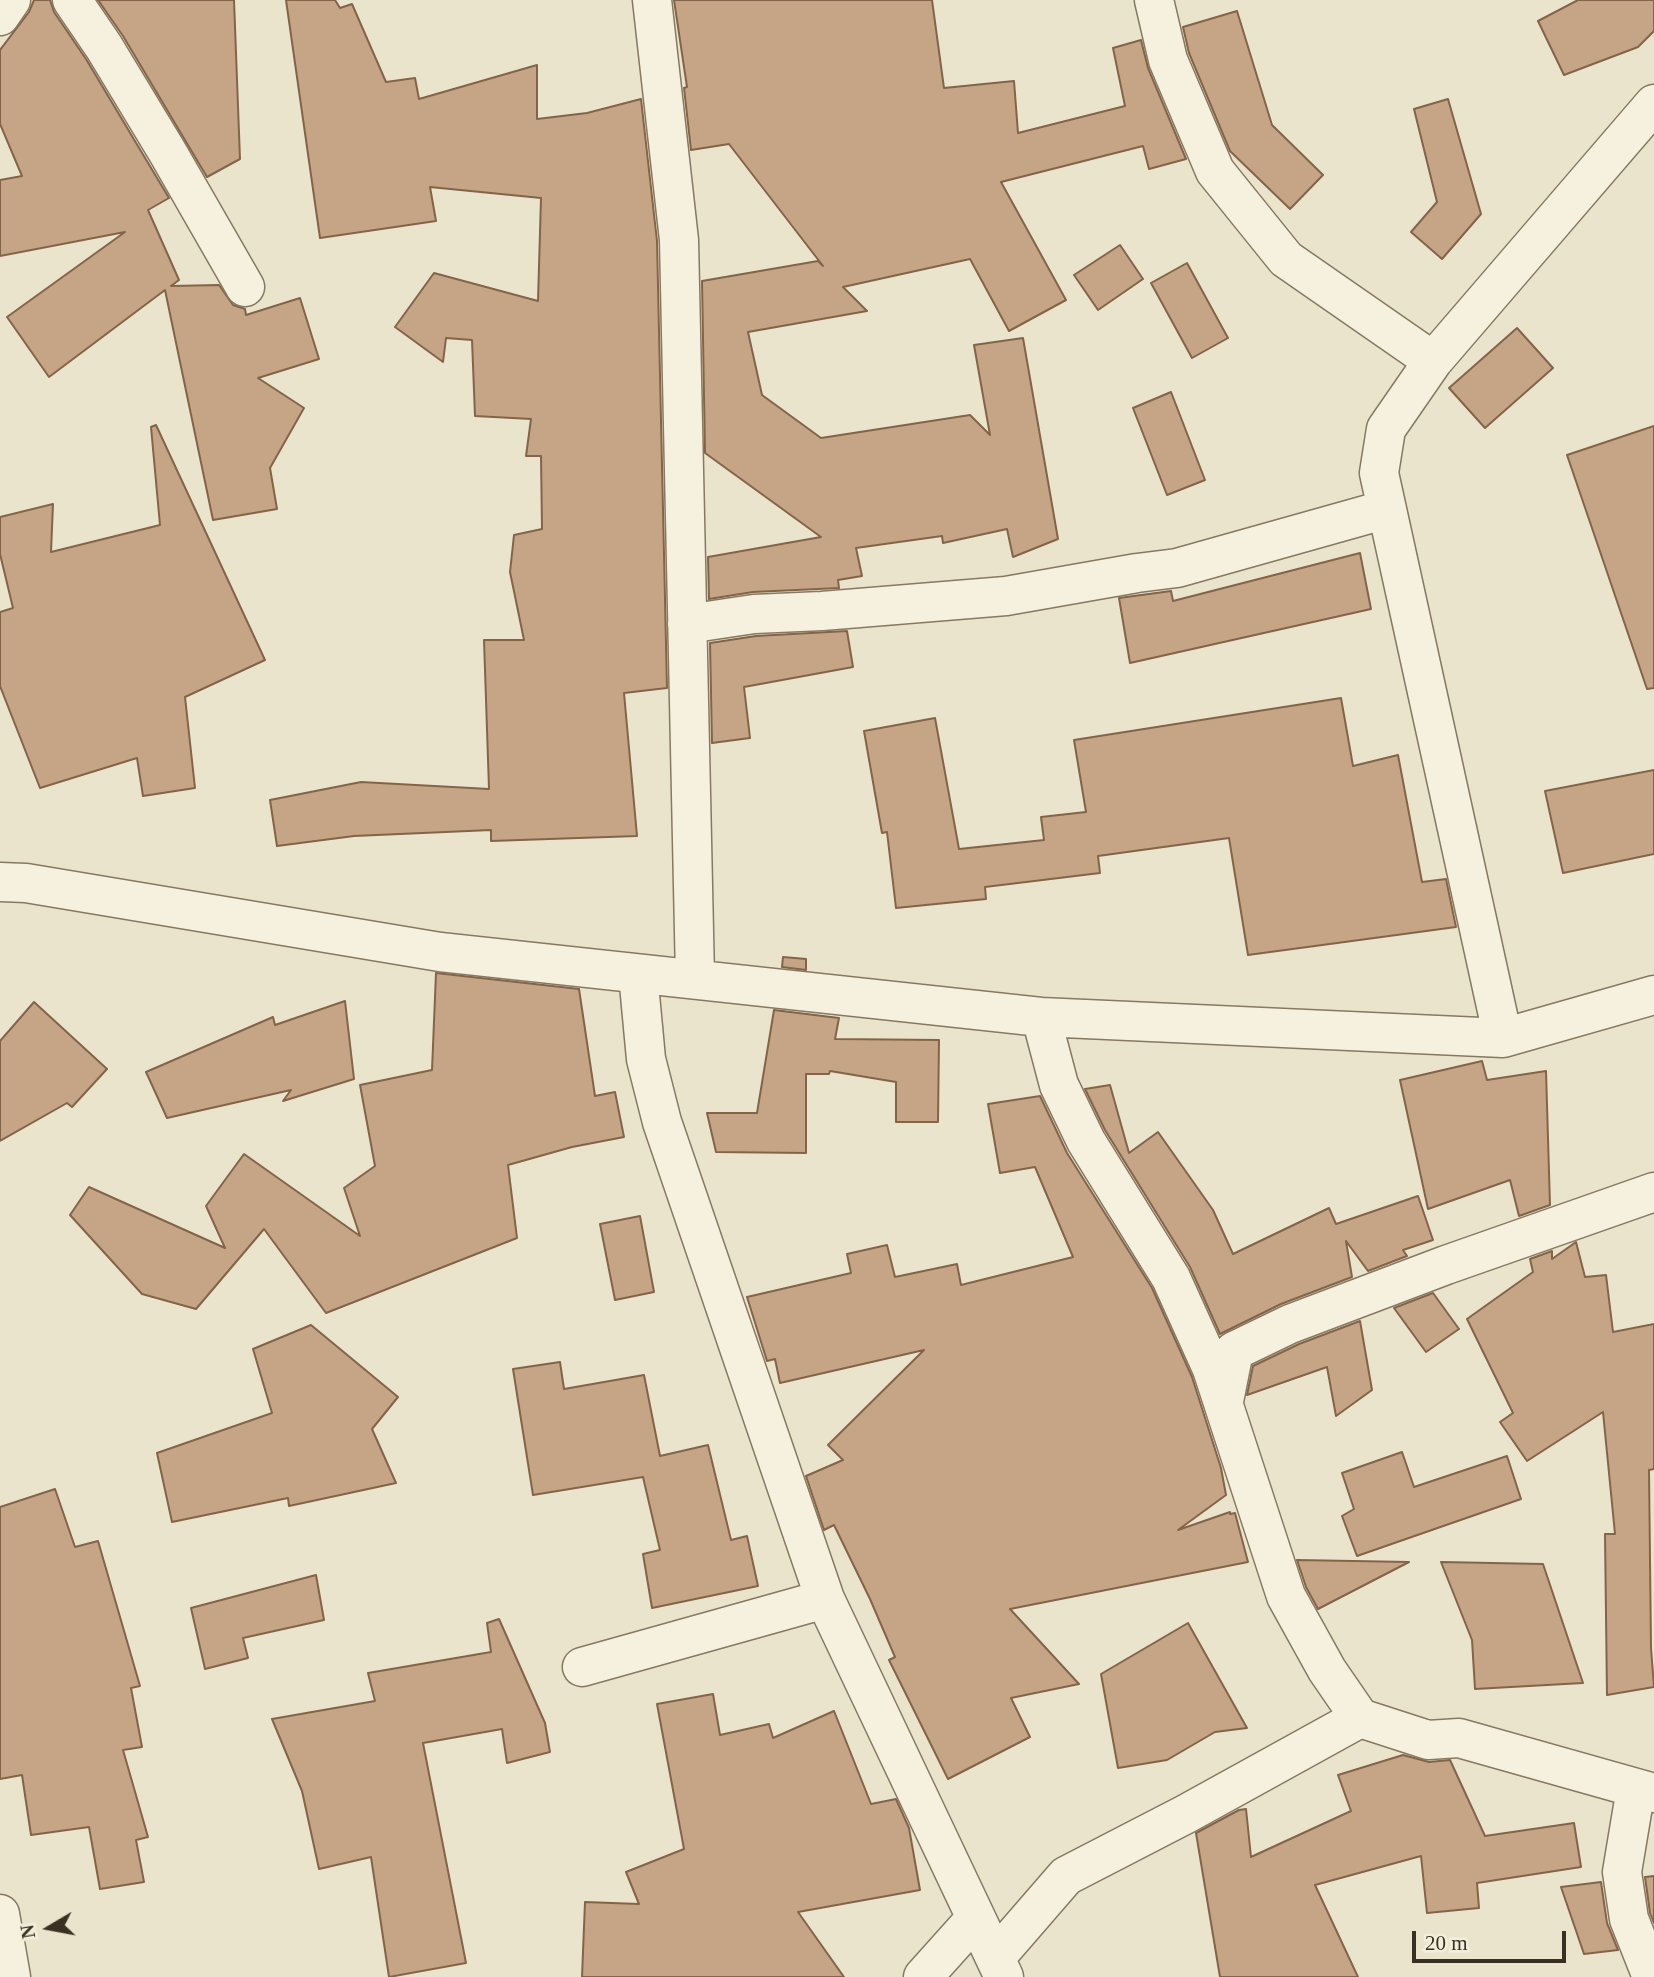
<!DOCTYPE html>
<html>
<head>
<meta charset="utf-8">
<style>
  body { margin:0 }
  #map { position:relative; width:1654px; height:1977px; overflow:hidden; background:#ebe4cc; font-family:"Times New Roman",serif }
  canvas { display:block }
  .north { position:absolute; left:14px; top:1893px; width:70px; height:70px; -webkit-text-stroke:5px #f3eedb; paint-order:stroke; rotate:260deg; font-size:19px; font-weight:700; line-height:28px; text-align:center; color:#392f23 }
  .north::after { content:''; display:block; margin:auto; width:24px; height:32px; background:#392f23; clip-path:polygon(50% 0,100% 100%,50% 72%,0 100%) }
  .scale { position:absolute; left:1412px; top:1931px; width:154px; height:32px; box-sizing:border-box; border:4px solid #392f23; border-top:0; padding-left:9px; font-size:21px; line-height:24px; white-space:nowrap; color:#392f23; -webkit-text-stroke:5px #f3eedb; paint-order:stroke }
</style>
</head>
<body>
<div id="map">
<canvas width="1654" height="1977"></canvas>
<div class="north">N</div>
<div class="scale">20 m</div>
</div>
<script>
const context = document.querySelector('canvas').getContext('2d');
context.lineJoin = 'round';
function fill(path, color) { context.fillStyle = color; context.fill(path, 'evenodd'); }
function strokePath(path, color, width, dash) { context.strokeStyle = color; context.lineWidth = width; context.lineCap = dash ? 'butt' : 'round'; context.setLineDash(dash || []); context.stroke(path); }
const building = new Path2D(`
  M 34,0 L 50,0 L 54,12 L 86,59 L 169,198 L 148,210 L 179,280 L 171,286 L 219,285 L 233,305 L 245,309 L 246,315 L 300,298 L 319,359 L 258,378 L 304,408 L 270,468 L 277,509 L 213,520 L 165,290 L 49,377 L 7,317 L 125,232 L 0,256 L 0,180 L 22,176 L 0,124 L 0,50 L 29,12 Z
  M 98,0 L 234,0 L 240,159 L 207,177 L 123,36 Z
  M 286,0 L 335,0 L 340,8 L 352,4 L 386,82 L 415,78 L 419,99 L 537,65 L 537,119 L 587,113 L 641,99 L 657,241 L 667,688 L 624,693 L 637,836 L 491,841 L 491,830 L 354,836 L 277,846 L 270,800 L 361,782 L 489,789 L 484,640 L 524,640 L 510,572 L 514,535 L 542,529 L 541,456 L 526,456 L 531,419 L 475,416 L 472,340 L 446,338 L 443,362 L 395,327 L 434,273 L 538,301 L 541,198 L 430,187 L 436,221 L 320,238 Z
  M 674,0 L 932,0 L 944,88 L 1014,81 L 1018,133 L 1125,106 L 1113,48 L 1141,40 L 1148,68 L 1186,159 L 1149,169 L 1143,146 L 1001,182 L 1066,300 L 1009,331 L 970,259 L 843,287 L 867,311 L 748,332 L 762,395 L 821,438 L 970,415 L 990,435 L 974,345 L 1023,338 L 1058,539 L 1013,557 L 1007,529 L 943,543 L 942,536 L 856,548 L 862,576 L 838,580 L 839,588 L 753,592 L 709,599 L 708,557 L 821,537 L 705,453 L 702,281 L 818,261 L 823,266 L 729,144 L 691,150 L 684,88 L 687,87 Z
  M 1578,0 L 1654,0 L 1654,31 L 1638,47 L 1564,75 L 1538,21 Z
  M 1237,11 L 1272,125 L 1323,175 L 1290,209 L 1230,151 L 1189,53 L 1183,27 Z
  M 1448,99 L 1481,214 L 1442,259 L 1411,232 L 1437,202 L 1414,109 Z
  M 1120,245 L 1143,279 L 1098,310 L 1074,275 Z
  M 1187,263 L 1228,338 L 1192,358 L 1151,283 Z
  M 1517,328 L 1553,368 L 1485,428 L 1449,388 Z
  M 1171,392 L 1205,480 L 1167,495 L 1133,408 Z
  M 156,425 L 265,660 L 185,697 L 195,788 L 143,796 L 137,758 L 40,788 L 0,686 L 0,612 L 13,608 L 0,554 L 0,517 L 53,504 L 51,552 L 160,525 L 151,427 Z
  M 1654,426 L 1654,688 L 1647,689 L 1567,455 Z
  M 1360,553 L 1371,609 L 1130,663 L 1119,598 L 1171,591 L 1173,601 Z
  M 847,631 L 853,667 L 744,687 L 750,738 L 712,743 L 710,643 L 756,636 Z
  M 1341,698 L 1353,766 L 1398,755 L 1422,882 L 1446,879 L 1456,927 L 1248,955 L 1229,838 L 1098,856 L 1100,873 L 985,887 L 986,899 L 896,908 L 887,832 L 882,833 L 864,731 L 935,718 L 959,849 L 1044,840 L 1041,817 L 1086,812 L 1074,740 Z
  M 1654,770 L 1654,854 L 1563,873 L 1545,791 Z
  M 783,957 L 806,959 L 806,970 L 782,967 Z
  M 436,973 L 579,989 L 595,1096 L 615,1092 L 624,1137 L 572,1147 L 508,1165 L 517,1238 L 326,1313 L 264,1229 L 196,1309 L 142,1294 L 70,1215 L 89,1187 L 225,1248 L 206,1206 L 244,1154 L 360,1236 L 344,1188 L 375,1166 L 360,1085 L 432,1070 Z
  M 345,1001 L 354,1079 L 283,1101 L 291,1090 L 167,1118 L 146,1072 L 273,1017 L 275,1025 Z
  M 34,1002 L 107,1069 L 72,1107 L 67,1103 L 0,1141 L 0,1041 Z
  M 774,1010 L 839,1018 L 835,1039 L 939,1040 L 938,1122 L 896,1122 L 896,1082 L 830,1071 L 829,1074 L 806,1074 L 806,1153 L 716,1152 L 707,1113 L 757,1113 Z
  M 1482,1061 L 1487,1080 L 1546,1071 L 1550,1205 L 1519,1216 L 1510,1180 L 1428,1209 L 1400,1080 Z
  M 1110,1085 L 1129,1153 L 1158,1132 L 1213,1210 L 1233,1254 L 1329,1208 L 1336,1224 L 1418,1196 L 1433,1240 L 1403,1250 L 1407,1256 L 1368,1271 L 1346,1241 L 1352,1277 L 1281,1304 L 1220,1334 L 1190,1267 L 1105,1130 L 1085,1089 Z
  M 1040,1096 L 1067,1153 L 1152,1288 L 1192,1377 L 1221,1468 L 1226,1495 L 1178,1530 L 1230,1512 L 1230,1514 L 1235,1513 L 1248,1562 L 1010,1609 L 1079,1684 L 1011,1698 L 1030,1737 L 948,1779 L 889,1660 L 895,1657 L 870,1599 L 834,1525 L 824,1530 L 806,1476 L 843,1460 L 828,1445 L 924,1350 L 780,1383 L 775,1359 L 767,1361 L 747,1297 L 851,1273 L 847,1254 L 887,1245 L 895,1277 L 957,1264 L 961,1285 L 1073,1257 L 1035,1167 L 1000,1173 L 988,1104 Z
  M 640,1216 L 654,1292 L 615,1300 L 600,1224 Z
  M 1576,1242 L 1585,1277 L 1606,1275 L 1613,1332 L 1654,1324 L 1654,1469 L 1649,1470 L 1651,1648 L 1654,1687 L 1607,1695 L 1605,1534 L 1615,1534 L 1603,1412 L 1527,1461 L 1500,1422 L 1513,1413 L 1467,1319 L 1533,1272 L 1530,1259 L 1552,1251 L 1552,1259 Z
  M 1433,1293 L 1459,1329 L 1426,1352 L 1394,1308 Z
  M 1360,1321 L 1372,1390 L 1336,1416 L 1327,1367 L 1247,1395 L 1253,1366 L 1299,1344 Z
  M 311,1325 L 398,1397 L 372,1429 L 396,1483 L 289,1506 L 288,1498 L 172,1522 L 157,1453 L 272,1413 L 253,1349 Z
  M 560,1362 L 564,1389 L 644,1375 L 660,1456 L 708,1445 L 731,1540 L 747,1536 L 758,1586 L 652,1608 L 643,1554 L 660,1550 L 643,1477 L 533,1495 L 513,1369 Z
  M 1402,1452 L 1414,1487 L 1507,1456 L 1521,1499 L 1357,1556 L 1342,1516 L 1354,1509 L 1342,1473 Z
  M 55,1489 L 75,1547 L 98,1541 L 140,1686 L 131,1688 L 142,1747 L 123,1750 L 148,1837 L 136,1840 L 144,1882 L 100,1889 L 89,1827 L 31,1835 L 22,1775 L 0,1779 L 0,1507 Z
  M 1297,1560 L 1409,1562 L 1318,1609 L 1306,1587 Z
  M 1441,1562 L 1543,1564 L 1583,1683 L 1475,1689 L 1472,1640 Z
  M 316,1575 L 324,1620 L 243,1638 L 248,1658 L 205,1669 L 191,1608 Z
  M 499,1619 L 545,1723 L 550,1752 L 507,1763 L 502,1729 L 423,1743 L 466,1963 L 389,1977 L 371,1857 L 319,1869 L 302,1791 L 272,1719 L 375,1701 L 368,1673 L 491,1652 L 487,1623 Z
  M 1188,1623 L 1247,1728 L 1215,1732 L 1167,1760 L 1118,1768 L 1101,1674 Z
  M 713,1694 L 720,1735 L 769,1724 L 773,1738 L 834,1711 L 871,1804 L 896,1799 L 909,1828 L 920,1890 L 798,1912 L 844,1977 L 582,1977 L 585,1902 L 639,1904 L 626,1872 L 684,1849 L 657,1704 Z
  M 1403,1755 L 1429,1762 L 1450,1760 L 1485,1836 L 1574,1823 L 1581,1867 L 1477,1883 L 1479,1908 L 1427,1913 L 1421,1856 L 1315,1885 L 1358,1977 L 1220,1977 L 1196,1833 L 1239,1810 L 1246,1809 L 1251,1857 L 1351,1811 L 1338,1775 Z
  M 1654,1876 L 1654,1923 L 1650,1913 L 1645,1877 Z
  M 1601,1882 L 1607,1923 L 1618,1950 L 1584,1954 L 1561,1887 Z`);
fill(building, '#c5a586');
strokePath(building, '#846449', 2);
const minor = new Path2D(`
  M 72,0 L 104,47 L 168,153 L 245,287
  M 652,0 L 679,240 L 695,978
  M 1154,0 L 1168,60 L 1215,171 L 1286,259 L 1433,361
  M 0,16 L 11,0
  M 687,624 L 754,614 L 822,611 L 1006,596 L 1137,573 L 1177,568 L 1387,509
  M 0,882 L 26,883 L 440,952 L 1041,1017 L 1503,1038 L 1654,995
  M 638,974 L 646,1059 L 662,1122 L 825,1599 L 1004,1977
  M 1041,1017 L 1059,1085 L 1086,1141 L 1171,1278 L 1212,1369 L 1286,1596 L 1327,1670 L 1360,1718
  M 1503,1038 L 1379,473 L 1386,429 L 1433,361 L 1654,104
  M 1224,1401 L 1234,1351 L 1290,1324 L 1446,1265 L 1654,1192
  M 582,1667 L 825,1599
  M 1636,1788 L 1622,1872 L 1629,1919 L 1652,1977
  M 0,1914 L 11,1977
  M 995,1958 L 1066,1876 L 1186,1814 L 1360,1718 L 1428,1740 L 1459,1738 L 1654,1793
  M 923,1977 L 975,1919`);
strokePath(minor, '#877861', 41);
strokePath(minor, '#f6f1df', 38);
</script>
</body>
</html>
